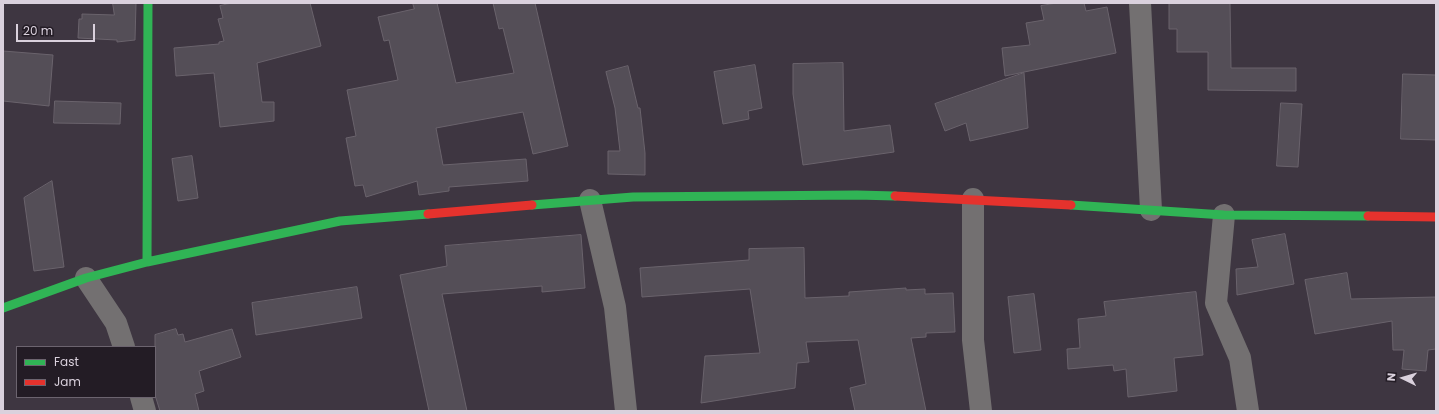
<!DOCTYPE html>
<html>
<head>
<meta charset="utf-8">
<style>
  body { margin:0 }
  #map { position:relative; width:1439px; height:414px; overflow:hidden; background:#3e3641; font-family:Poppins,sans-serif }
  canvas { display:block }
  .frame { position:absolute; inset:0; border:4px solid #dad1dd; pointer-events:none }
  .legend { position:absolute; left:16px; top:346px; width:140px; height:52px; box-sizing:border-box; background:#231c25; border:1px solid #6c646f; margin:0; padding:5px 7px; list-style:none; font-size:12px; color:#dad1dd }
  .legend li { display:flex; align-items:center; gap:8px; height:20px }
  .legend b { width:20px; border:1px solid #6c646f }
  .north { position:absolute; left:1383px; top:358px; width:40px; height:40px; -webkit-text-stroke:3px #231c25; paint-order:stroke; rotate:275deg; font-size:11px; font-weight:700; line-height:16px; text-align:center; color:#dad1dd }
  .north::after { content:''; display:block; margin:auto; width:14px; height:18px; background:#dad1dd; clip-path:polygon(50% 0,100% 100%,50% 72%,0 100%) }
  .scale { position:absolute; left:16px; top:24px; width:79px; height:18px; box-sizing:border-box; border:2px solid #dad1dd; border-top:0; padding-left:5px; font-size:12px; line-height:14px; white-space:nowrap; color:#dad1dd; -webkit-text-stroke:3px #231c25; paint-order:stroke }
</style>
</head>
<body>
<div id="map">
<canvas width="1439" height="414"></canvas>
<div class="frame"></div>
<ul class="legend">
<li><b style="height:5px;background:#30b455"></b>Fast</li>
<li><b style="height:5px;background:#e5322d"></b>Jam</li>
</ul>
<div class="north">N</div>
<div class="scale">20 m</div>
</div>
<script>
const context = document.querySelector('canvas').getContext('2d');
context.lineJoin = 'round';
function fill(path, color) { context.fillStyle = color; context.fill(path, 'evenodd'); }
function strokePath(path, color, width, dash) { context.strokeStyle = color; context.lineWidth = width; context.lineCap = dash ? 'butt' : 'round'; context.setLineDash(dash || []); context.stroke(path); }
const building = new Path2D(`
  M 113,3 L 136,3 L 135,40 L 117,42 L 117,40 L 78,38 L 79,19 L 82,19 L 82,14 L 114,15 Z
  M 232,3 L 310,3 L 321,46 L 257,63 L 262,102 L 274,102 L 274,121 L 220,127 L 214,73 L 176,76 L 174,48 L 219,44 L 219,42 L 224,41 L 218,19 L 223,18 L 220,6 Z
  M 413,3 L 437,3 L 456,83 L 514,73 L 503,28 L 499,29 L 493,3 L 535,3 L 568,146 L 533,154 L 523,112 L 436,128 L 443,165 L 526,159 L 528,181 L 449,187 L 449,191 L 419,195 L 417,181 L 366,197 L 363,185 L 355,186 L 346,138 L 356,136 L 347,90 L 398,80 L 389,40 L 384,41 L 378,17 L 414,9 Z
  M 1057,3 L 1084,3 L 1086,11 L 1107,7 L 1116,53 L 1005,76 L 1002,48 L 1030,45 L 1026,23 L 1044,20 L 1041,6 Z
  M 1230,3 L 1231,68 L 1296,68 L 1296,91 L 1208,90 L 1208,52 L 1177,52 L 1177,29 L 1169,29 L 1169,4 Z
  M 3,51 L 53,55 L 49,106 L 3,101 Z
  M 843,63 L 844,131 L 890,125 L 894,152 L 803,165 L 793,94 L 793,64 Z
  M 755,65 L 762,108 L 748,111 L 749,119 L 723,124 L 714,72 Z
  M 628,66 L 638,108 L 640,108 L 645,153 L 645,175 L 608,174 L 608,151 L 620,151 L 615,108 L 606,72 Z
  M 1024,73 L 1028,128 L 970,141 L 966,123 L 945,131 L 935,104 Z
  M 1403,74 L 1436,75 L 1436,140 L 1401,139 Z
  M 55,101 L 121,103 L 120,124 L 54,123 Z
  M 1281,103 L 1302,104 L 1298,167 L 1277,166 Z
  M 192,156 L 198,198 L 178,201 L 172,159 Z
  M 52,181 L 64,267 L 34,271 L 24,198 Z
  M 1285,234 L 1294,284 L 1237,295 L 1236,269 L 1258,267 L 1252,240 Z
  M 581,235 L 585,288 L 542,292 L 542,286 L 442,294 L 467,411 L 429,411 L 400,275 L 447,266 L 445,246 Z
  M 804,248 L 805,298 L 849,296 L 849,292 L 906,288 L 906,290 L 925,289 L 925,294 L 953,293 L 955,332 L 926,333 L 926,337 L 911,338 L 926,411 L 855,411 L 850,388 L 866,384 L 858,340 L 806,342 L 809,362 L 797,363 L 795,388 L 701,403 L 705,356 L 760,353 L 750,289 L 642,297 L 640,268 L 749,260 L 749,249 Z
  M 1347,273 L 1351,299 L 1436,297 L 1436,349 L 1428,350 L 1426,371 L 1402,369 L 1404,350 L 1393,350 L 1392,321 L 1315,334 L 1305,280 Z
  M 357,287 L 362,318 L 256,335 L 252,303 Z
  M 1196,292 L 1203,355 L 1174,358 L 1177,391 L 1128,397 L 1126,369 L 1114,371 L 1113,365 L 1068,369 L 1067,349 L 1080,348 L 1078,319 L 1106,316 L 1104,302 Z
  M 1034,294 L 1041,350 L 1014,353 L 1008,297 Z
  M 176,329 L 178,335 L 183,334 L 185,342 L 232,329 L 241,357 L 199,371 L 204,391 L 195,394 L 199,411 L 160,411 L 155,395 L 155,335 Z`);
fill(building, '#544e57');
strokePath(building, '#6a636c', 1);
strokePath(new Path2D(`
  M 1140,3 L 1151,210
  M 973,199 L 973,340 L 981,411
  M 590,200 L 615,307 L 626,411
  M 1224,215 L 1216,303 L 1240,358 L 1248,411
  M 86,278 L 116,323 L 124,347
  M 141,397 L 145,411`), '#737071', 22);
strokePath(new Path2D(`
  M 532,205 L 633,197 L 857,195 L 895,196
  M 1071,205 L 1224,215 L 1368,216
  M 147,262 L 148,3
  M 3,308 L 86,278 L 147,262 L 340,221 L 428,214`), '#30b455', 9);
strokePath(new Path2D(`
  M 895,196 L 1071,205
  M 428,214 L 532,205
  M 1368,216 L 1436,217`), '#e5322d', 9);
</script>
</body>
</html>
